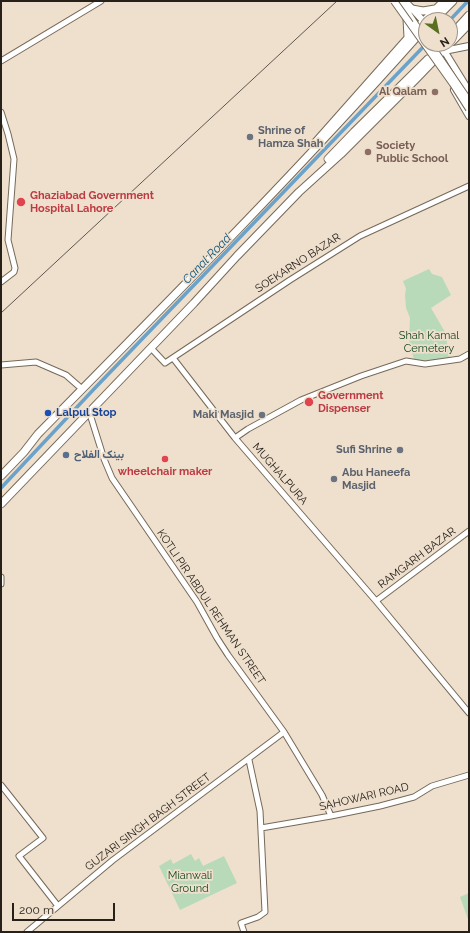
<!DOCTYPE html>
<html>
<head>
<meta charset="utf-8">
<style>
  body { margin:0 }
  #map { position:relative; width:470px; height:933px; overflow:hidden; background:#efe0ce; font-family:Raleway,sans-serif }
  canvas { display:block }
  .frame { position:absolute; inset:0; border:2px solid #27211a; pointer-events:none }
  .north { position:absolute; left:418px; top:12px; width:40px; height:40px; box-sizing:border-box; background:#efe0ce; border:1px solid #9f9486; border-radius:50%; rotate:147deg; font-size:11px; font-weight:700; line-height:16px; text-align:center; color:#27211a }
  .north::after { content:''; display:block; margin:auto; width:14px; height:18px; background:#5a7021; clip-path:polygon(50% 0,100% 100%,50% 72%,0 100%) }
  .scale { position:absolute; left:12px; top:903px; width:103px; height:18px; box-sizing:border-box; border:2px solid #27211a; border-top:0; padding-left:5px; font-size:12px; line-height:14px; white-space:nowrap; color:#27211a; -webkit-text-stroke:3px #efe0ce; paint-order:stroke }
</style>
</head>
<body>
<div id="map">
<canvas width="470" height="933"></canvas>
<div class="frame"></div>
<div class="north">N</div>
<div class="scale">200 m</div>
</div>
<script>
const context = document.querySelector('canvas').getContext('2d');
context.lineJoin = 'round';
function fill(path, color) { context.fillStyle = color; context.fill(path, 'evenodd'); }
function strokePath(path, color, width, dash) { context.strokeStyle = color; context.lineWidth = width; context.lineCap = dash ? 'butt' : 'round'; context.setLineDash(dash || []); context.stroke(path); }
function drawText(font, color, halo, rows, align = 'center') {
  context.font = font + ' Raleway,Vazirmatn,sans-serif'; context.lineWidth = 3.5; context.setLineDash([]); context.textBaseline = 'middle'; context.strokeStyle = halo; context.fillStyle = color; for (const [text, x, y, turn = 0] of rows) {
    context.save(); context.translate(x, y); context.rotate((+turn || 0) * Math.PI / 180); context.textAlign = isNaN(turn) ? turn : align; if (halo) context.strokeText(text, 0, 0); context.fillText(text, 0, 0); context.restore();
  }
}
fill(new Path2D(`
  M 429,269 L 432,274 L 442,277 L 451,295 L 431,308 L 445,332 L 450,358 L 425,361 L 414,360 L 409,340 L 410,318 L 406,308 L 405,295 L 406,289 L 403,281 Z
  M 191,854 L 195,861 L 199,858 L 203,866 L 224,856 L 237,883 L 180,910 L 159,866 L 171,859 L 173,864 Z
  M 469,893 L 469,922 L 460,897 Z`), '#b8dab9');
strokePath(new Path2D(`
  M 450,20 L 468,1
  M 1,488 L 94,389 L 426,44`), '#6ba2c9', 3.5);
strokePath(new Path2D(`
  M 418,36 L 426,28`), '#c7baaa', 7, [7, 3.5]);
const minor = new Path2D(`
  M 1,61 L 101,1
  M 1,112 L 8,134 L 14,159 L 8,240 L 15,268 L 14,272 L 1,282
  M 151,348 L 165,363 L 290,280 L 360,236 L 469,186
  M 173,358 L 235,438 L 376,601 L 469,713
  M 1,365 L 36,362 L 66,375 L 82,389
  M 89,411 L 104,459 L 112,478 L 197,602 L 217,638 L 228,655 L 284,732 L 322,795 L 331,816
  M 235,438 L 248,429 L 301,400 L 361,376 L 406,361 L 425,364 L 460,359 L 469,354
  M 1,577 L 1,584
  M 376,601 L 469,531
  M 1,785 L 43,838 L 19,856 L 58,906
  M 261,828 L 331,816 L 380,806 L 414,797 L 432,786 L 469,775
  M 27,932 L 113,860 L 284,732
  M 244,932 L 241,923 L 258,917 L 265,912 L 260,811 L 249,760`);
const major = new Path2D(`
  M 400,1 L 415,24
  M 405,1 L 426,24
  M 440,44 L 469,91
  M 444,51 L 469,46
  M 454,90 L 469,116`);
const highway = new Path2D(`
  M 412,9 L 423,11 L 435,9
  M 407,19 L 408,37
  M 434,20 L 453,1
  M 450,36 L 469,15
  M 314,144 L 415,30 L 444,1
  M 328,159 L 354,132 L 428,59
  M 1,476 L 24,452 L 38,434 C 166,304 294,175 415,39
  M 1,504 L 194,303 L 237,256 L 299,192 L 341,154 L 416,79 L 469,24`);
strokePath(minor, '#766958', 7);
strokePath(major, '#766958', 8);
strokePath(highway, '#766958', 9);
strokePath(minor, '#fff', 5);
strokePath(major, '#fff', 6);
strokePath(highway, '#fff', 7);
strokePath(new Path2D(`
  M 1,313 L 337,1`), '#5e564c', 1);
const majorBridge = new Path2D(`
  M 394,1 L 453,84 L 469,109
  M 415,24 L 426,39
  M 430,44 L 469,101`);
strokePath(majorBridge, '#766958', 8, []);
strokePath(majorBridge, '#fff', 6);
for (const [x, y, r, color] of [
  [435,92,4,"#8d6e63"],
  [250,137,4,"#6b7280"],
  [368,152,4,"#8d6e63"],
  [21,202,5,"#e0444e"],
  [309,402,5,"#e0444e"],
  [48,413,4,"#1a4fb4"],
  [262,415,4,"#6b7280"],
  [400,450,4,"#6b7280"],
  [66,455,4,"#5c6f8a"],
  [165,459,4,"#e0444e"],
  [334,479,4,"#6b7280"]
]) { const dot = new Path2D(); dot.arc(x, y, r, 0, 2 * Math.PI); context.fillStyle = color; context.fill(dot); strokePath(dot, '#efe0ce', 1.5); }
drawText('bold 11px', '#785e54', '#efe0ce', [
  ["Al Qalam",427,92],
  ["Society",376,146,"left"],
  ["Public School",376,159,"left"]
], 'right');
drawText('bold 11px', '#5b616d', '#efe0ce', [
  ["Shrine of",258,131],
  ["Hamza Shah",258,144],
  ["Maki Masjid",254,415,"right"],
  ["Sufi Shrine",392,450,"right"],
  ["Abu Haneefa",342,473],
  ["Masjid",342,486]
], 'left');
drawText('bold 11px', '#be3a42', '#efe0ce', [
  ["Ghaziabad Government",30,196],
  ["Hospital Lahore",30,209],
  ["Government",318,396],
  ["Dispenser",318,409],
  ["wheelchair maker",165,472,"center"]
], 'left');
drawText('11px', '#27211a', '#efe0ce', [
  ["SOEKARNO BAZAR",298,263,-33],
  ["MUGHALPURA",280,474,49],
  ["RAMGARH BAZAR",417,558,-37],
  ["KOTLI PIR ABDUL REHMAN STREET",211,607,56],
  ["SAHOWARI ROAD",364,797,-13],
  ["GUZARI SINGH BAGH STREET",148,822,-37]
]);
drawText('11px', '#13461b', '#efe0ce', [
  ["Shah Kamal",429,336],
  ["Cemetery",429,349],
  ["Mianwali",190,876],
  ["Ground",190,889]
]);
drawText('bold 11px', '#164399', '#efe0ce', [
  ["Lalpul Stop",56,413]
], 'left');
drawText('bold 11px', '#4e5e75', '#efe0ce', [
  ["بینک الفلاح",74,455]
], 'left');
drawText('italic 12px', '#0f5379', '#efe0ce', [
  ["Canal Road",207,259,-46]
]);
</script>
</body>
</html>
